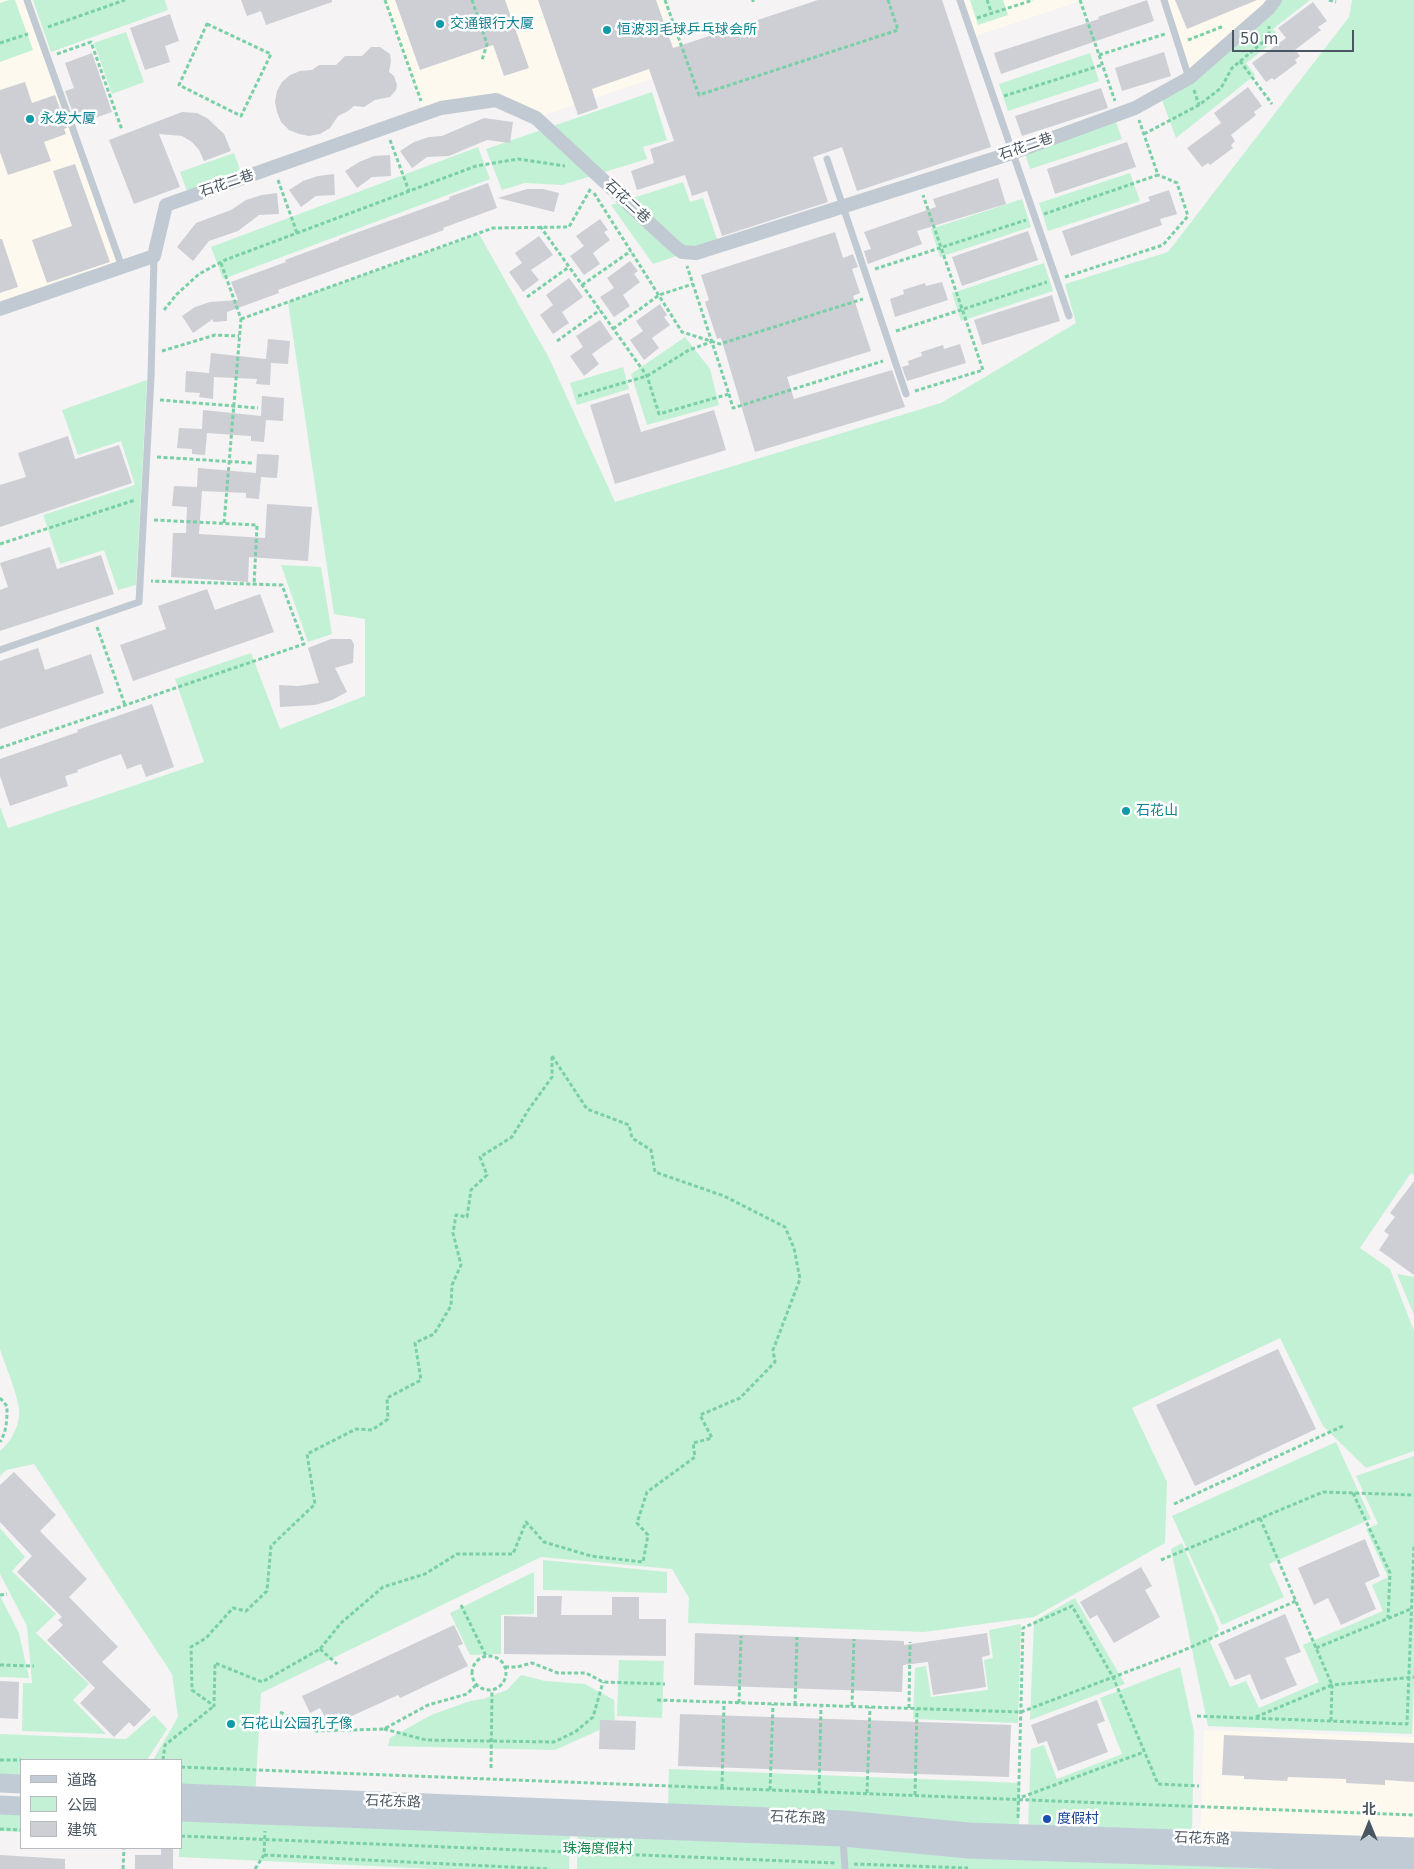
<!DOCTYPE html>
<html>
<head>
<meta charset="utf-8">
<style>
  body { margin:0 }
  #map { position:relative; width:1414px; height:1869px; overflow:hidden; background:#f5f3f3; font-family:"DejaVu Sans","Noto Sans SC",sans-serif }
  canvas { display:block }
  .legend { position:absolute; left:20px; top:1759px; width:162px; height:90px; box-sizing:border-box; background:#fff; border:1px solid #b7bbc0; margin:0; padding:6px 9px; list-style:none; font-size:15px; color:#4a5661 }
  .legend li { display:flex; align-items:center; gap:10px; height:25px }
  .legend b { width:25px; border:1px solid #b7bbc0 }
  .north { position:absolute; left:1344px; top:1799px; width:50px; height:50px; -webkit-text-stroke:4px #fff; paint-order:stroke; rotate:0deg; font-size:14px; font-weight:700; line-height:20px; text-align:center; color:#4a5661 }
  .north::after { content:''; display:block; margin:auto; width:18px; height:22px; background:#4a5661; clip-path:polygon(50% 0,100% 100%,50% 72%,0 100%) }
  .scale { position:absolute; left:1232px; top:30px; width:122px; height:22px; box-sizing:border-box; border:2px solid #4a5661; border-top:0; padding-left:6px; font-size:15px; line-height:18px; white-space:nowrap; color:#4a5661; -webkit-text-stroke:4px #fff; paint-order:stroke }
</style>
</head>
<body>
<div id="map">
<canvas width="1414" height="1869"></canvas>
<ul class="legend">
<li><b style="height:6px;background:#c1cbd6"></b>道路</li>
<li><b style="height:14px;background:#c3f1d5"></b>公园</li>
<li><b style="height:14px;background:#cdcfd5"></b>建筑</li>
</ul>
<div class="north">北</div>
<div class="scale">50 m</div>
</div>
<script>
const context = document.querySelector('canvas').getContext('2d');
context.lineJoin = 'round';
function fill(path, color) { context.fillStyle = color; context.fill(path, 'evenodd'); }
function strokePath(path, color, width, dash) { context.strokeStyle = color; context.lineWidth = width; context.lineCap = dash ? 'butt' : 'round'; context.setLineDash(dash || []); context.stroke(path); }
function drawText(font, color, halo, rows, align = 'center') {
  context.font = font + ' "DejaVu Sans","Noto Sans SC",sans-serif'; context.lineWidth = 5; context.setLineDash([]); context.textBaseline = 'middle'; context.strokeStyle = halo; context.fillStyle = color; for (const [text, x, y, turn = 0] of rows) {
    context.save(); context.translate(x, y); context.rotate((+turn || 0) * Math.PI / 180); context.textAlign = isNaN(turn) ? turn : align; if (halo) context.strokeText(text, 0, 0); context.fillText(text, 0, 0); context.restore();
  }
}
fill(new Path2D(`
  M 0,0 L 27,0 L 121,267 L 0,308 Z
  M 384,0 L 664,0 L 687,67 L 536,118 L 496,100 L 424,114 Z
  M 960,0 L 1084,0 L 973,37 Z
  M 1164,0 L 1275,0 L 1189,78 Z
  M 1204,1730 L 1414,1737 L 1414,1846 L 1200,1839 Z`), '#fdf9ef');
fill(new Path2D(`
  M 9,0 L 15,0 L 33,50 L 0,62 L 0,3 Z
  M 33,0 L 165,0 L 168,10 L 51,52 Z
  M 970,0 L 1003,0 L 1008,15 L 978,25 Z
  M 1282,0 L 1310,0 L 1273,29 L 1280,37 L 1246,63 L 1255,75 L 1176,138 L 1162,100 Z
  M 1352,0 L 1414,0 L 1414,1175 L 1411,1173 L 1360,1248 L 1390,1269 L 1414,1331 L 1414,1451 L 1366,1468 L 1323,1426 L 1280,1338 L 1132,1408 L 1167,1482 L 1165,1543 L 1034,1617 L 924,1632 L 688,1623 L 689,1598 L 672,1569 L 541,1557 L 261,1693 L 255,1797 L 181,1792 L 181,1760 L 153,1760 L 178,1717 L 172,1674 L 34,1464 L 6,1470 L 0,1476 L 0,1451 C 11,1442 21,1424 19,1409 C 16,1389 6,1368 0,1349 L 0,807 L 8,828 L 204,762 L 175,679 L 251,653 L 280,729 L 365,696 L 365,619 L 334,614 L 288,302 L 479,234 L 549,358 L 615,502 L 941,403 L 1076,323 L 1065,284 L 1168,252 L 1349,17 Z
  M 126,32 L 144,82 L 112,94 L 94,43 Z
  M 1090,53 L 1099,81 L 1008,111 L 999,84 Z
  M 652,92 L 667,140 L 643,147 L 647,159 L 562,185 L 525,183 L 502,190 L 486,149 Z
  M 1112,111 L 1122,139 L 1030,169 L 1021,141 Z
  M 478,147 L 490,179 L 223,279 L 211,247 Z
  M 234,153 L 242,175 L 188,194 L 180,172 Z
  M 1130,173 L 1140,201 L 1048,231 L 1039,203 Z
  M 683,182 L 690,202 L 703,198 L 718,242 L 653,264 L 611,205 Z
  M 1022,199 L 1031,227 L 940,257 L 931,229 Z
  M 1044,263 L 1053,291 L 961,321 L 952,293 Z
  M 685,337 L 710,369 L 719,405 L 647,425 L 631,374 Z
  M 623,367 L 629,389 L 577,405 L 570,383 Z
  M 147,380 L 136,585 L 118,590 L 104,550 L 60,564 L 43,515 L 135,485 L 121,441 L 78,455 L 62,410 Z
  M 281,565 L 321,567 L 332,634 L 308,642 Z
  M 1397,1274 L 1414,1277 L 1414,1315 Z
  M 1336,1442 L 1371,1519 L 1269,1564 L 1284,1597 L 1222,1625 L 1172,1516 Z
  M 1414,1456 L 1414,1682 L 1412,1734 L 1208,1726 L 1171,1549 L 1182,1543 L 1219,1629 L 1210,1642 L 1230,1687 L 1246,1681 L 1259,1708 L 1319,1682 L 1303,1645 L 1383,1611 L 1372,1585 L 1388,1577 L 1366,1529 L 1378,1524 L 1356,1476 Z
  M 0,1528 L 25,1557 L 12,1571 L 56,1614 L 36,1633 L 89,1684 L 73,1700 L 106,1734 L 22,1731 L 23,1683 L 32,1683 L 27,1626 L 0,1574 Z
  M 543,1560 L 667,1572 L 667,1593 L 543,1590 Z
  M 534,1572 L 534,1614 L 501,1615 L 501,1654 L 470,1655 L 450,1613 Z
  M 0,1596 L 19,1633 L 29,1678 L 0,1677 Z
  M 1075,1598 L 1125,1684 L 1030,1720 L 1034,1621 Z
  M 1021,1624 L 1018,1723 L 913,1719 L 915,1668 L 926,1666 L 931,1697 L 988,1690 L 984,1660 L 993,1658 L 989,1630 Z
  M 619,1660 L 664,1661 L 662,1718 L 617,1716 Z
  M 1180,1667 L 1194,1732 L 1192,1833 L 1028,1828 L 1031,1749 L 1044,1745 L 1057,1779 L 1122,1754 L 1100,1698 Z
  M 521,1675 L 545,1681 L 585,1684 L 614,1700 L 615,1723 L 555,1750 L 388,1746 L 390,1738 L 431,1715 L 470,1701 L 483,1699 L 507,1690 Z
  M 154,1715 L 167,1729 L 147,1760 L 21,1760 L 21,1779 L 0,1778 L 0,1734 L 126,1739 Z
  M 669,1769 L 1020,1783 L 1019,1830 L 668,1809 Z
  M 0,1809 L 21,1810 L 21,1832 L 0,1831 Z
  M 181,1816 L 570,1832 L 569,1869 L 436,1869 L 179,1857 L 179,1848 L 181,1848 Z
  M 578,1828 L 1414,1869 L 577,1869 Z`), '#c3f1d5');
fill(new Path2D(`
  M 241,0 L 332,0 L 332,2 L 266,25 L 261,11 L 247,16 Z
  M 395,0 L 505,0 L 529,68 L 504,76 L 493,45 L 420,70 Z
  M 538,0 L 656,0 L 673,48 L 818,0 L 942,0 L 991,147 L 857,191 L 842,147 L 813,157 L 828,202 L 722,236 L 707,191 L 692,196 L 685,175 L 637,190 L 631,171 L 654,163 L 650,149 L 674,141 L 649,69 L 592,89 L 598,108 L 578,115 Z
  M 1147,0 L 1154,21 L 1001,74 L 994,53 L 1099,19 L 1098,17 Z
  M 1175,0 L 1257,0 L 1187,29 Z
  M 1313,2 L 1327,21 L 1318,27 L 1321,30 L 1295,50 L 1300,56 L 1295,60 L 1297,63 L 1274,80 L 1272,78 L 1266,82 L 1252,63 L 1286,38 L 1278,28 Z
  M 170,14 L 179,41 L 165,46 L 170,62 L 145,70 L 130,28 Z
  M 371,47 L 380,47 L 390,54 L 391,61 L 389,72 L 394,76 L 397,85 L 396,90 L 390,97 L 375,100 L 364,107 L 354,106 L 348,111 L 338,116 L 330,128 L 320,134 L 309,136 L 299,134 L 289,130 L 281,122 L 277,112 L 275,102 L 277,91 L 282,82 L 290,75 L 300,71 L 312,70 L 319,65 L 336,65 L 345,56 L 362,56 Z
  M 1164,52 L 1171,76 L 1122,91 L 1115,68 Z
  M 92,53 L 112,112 L 77,124 L 65,91 L 74,88 L 65,63 Z
  M 25,82 L 32,103 L 55,95 L 67,128 L 64,129 L 66,134 L 44,142 L 51,161 L 8,175 L 0,152 L 0,90 Z
  M 1248,87 L 1262,106 L 1254,112 L 1256,115 L 1231,135 L 1235,141 L 1231,145 L 1233,148 L 1210,165 L 1208,163 L 1202,167 L 1187,148 L 1221,123 L 1214,113 Z
  M 1101,88 L 1108,108 L 1022,136 L 1015,116 Z
  M 182,112 L 197,113 L 207,118 L 224,134 L 231,151 L 204,161 L 199,150 L 192,142 L 182,136 L 159,134 L 180,187 L 134,204 L 109,140 Z
  M 484,118 L 513,122 L 510,143 L 487,140 L 449,156 L 427,157 L 412,168 L 400,151 L 414,142 L 429,137 L 442,136 Z
  M 1127,142 L 1136,167 L 1055,194 L 1047,169 Z
  M 390,155 L 391,176 L 372,177 L 357,188 L 345,171 L 359,162 L 374,156 Z
  M 75,164 L 110,262 L 47,283 L 32,240 L 72,226 L 53,171 Z
  M 334,174 L 335,195 L 316,196 L 301,207 L 289,190 L 303,181 L 318,176 Z
  M 998,178 L 1006,204 L 917,231 L 922,244 L 868,264 L 864,251 L 871,249 L 864,232 L 936,207 L 933,199 Z
  M 488,183 L 497,208 L 443,228 L 444,230 L 278,290 L 279,293 L 227,312 L 227,321 L 213,322 L 213,319 L 193,333 L 182,316 L 195,307 L 210,302 L 238,300 L 231,282 L 286,262 L 285,260 L 339,240 L 339,239 L 450,199 L 449,197 Z
  M 527,189 L 543,189 L 559,193 L 554,212 L 498,198 Z
  M 1169,190 L 1177,214 L 1160,219 L 1162,225 L 1071,256 L 1062,231 L 1150,201 L 1148,197 Z
  M 277,193 L 279,214 L 259,215 L 238,231 L 209,241 L 193,261 L 177,247 L 196,223 L 231,210 L 246,200 L 262,195 Z
  M 600,219 L 608,230 L 604,232 L 610,240 L 593,253 L 600,264 L 584,275 L 570,256 L 584,246 L 576,236 Z
  M 1028,231 L 1038,260 L 962,286 L 952,257 Z
  M 835,232 L 843,258 L 853,254 L 858,267 L 852,269 L 860,293 L 853,296 L 871,351 L 787,377 L 794,399 L 892,370 L 905,407 L 755,452 L 721,338 L 717,339 L 705,302 L 709,300 L 701,275 Z
  M 539,236 L 553,255 L 531,270 L 539,280 L 523,292 L 509,272 L 522,263 L 515,253 Z
  M 0,239 L 2,239 L 18,287 L 0,293 Z
  M 630,261 L 638,271 L 634,274 L 640,282 L 623,295 L 630,306 L 614,317 L 600,297 L 614,288 L 607,278 Z
  M 569,278 L 583,297 L 562,312 L 569,323 L 553,334 L 540,315 L 553,305 L 546,295 Z
  M 942,282 L 948,300 L 895,317 L 890,299 L 904,294 L 903,290 L 925,283 L 926,286 Z
  M 1052,295 L 1060,321 L 982,345 L 974,320 Z
  M 660,304 L 667,315 L 664,317 L 670,325 L 652,338 L 659,348 L 644,360 L 630,340 L 643,331 L 636,321 Z
  M 600,320 L 613,339 L 592,354 L 599,364 L 584,376 L 570,356 L 583,347 L 576,336 Z
  M 268,339 L 290,341 L 288,364 L 271,363 L 270,385 L 256,384 L 257,379 L 214,377 L 213,399 L 199,397 L 200,393 L 185,392 L 186,371 L 209,373 L 211,353 L 266,359 Z
  M 960,344 L 966,363 L 907,381 L 902,367 L 909,365 L 908,361 L 922,356 L 921,352 L 943,345 L 944,349 Z
  M 629,393 L 641,432 L 714,410 L 726,450 L 615,484 L 590,405 Z
  M 262,396 L 284,398 L 283,421 L 266,420 L 264,442 L 251,441 L 251,436 L 207,433 L 205,455 L 192,454 L 192,449 L 177,448 L 179,428 L 202,429 L 203,410 L 261,416 Z
  M 68,436 L 75,459 L 119,445 L 132,483 L 0,527 L 0,485 L 26,477 L 18,453 Z
  M 257,454 L 279,455 L 277,478 L 261,477 L 259,499 L 246,498 L 246,493 L 202,491 L 199,534 L 265,538 L 267,504 L 312,507 L 308,561 L 249,557 L 248,582 L 171,577 L 173,533 L 186,533 L 187,507 L 172,506 L 174,486 L 197,487 L 198,468 L 256,473 Z
  M 50,547 L 57,569 L 101,555 L 114,594 L 0,631 L 0,590 L 8,587 L 0,563 Z
  M 207,589 L 215,610 L 260,594 L 274,632 L 133,681 L 120,645 L 166,629 L 158,606 Z
  M 331,639 L 351,639 L 354,644 L 353,663 L 335,668 L 347,692 L 332,700 L 315,705 L 280,707 L 279,685 L 298,686 L 319,683 L 308,648 Z
  M 38,648 L 45,670 L 91,654 L 104,693 L 0,729 L 0,661 Z
  M 152,704 L 174,767 L 146,777 L 141,764 L 127,769 L 121,754 L 77,770 L 78,772 L 65,776 L 68,786 L 10,806 L 0,776 L 0,759 L 78,732 L 77,730 Z
  M 1414,1181 L 1414,1275 L 1379,1250 L 1389,1235 L 1384,1231 L 1395,1217 L 1390,1213 Z
  M 1278,1349 L 1316,1429 L 1195,1486 L 1156,1405 Z
  M 14,1472 L 56,1515 L 40,1531 L 87,1579 L 69,1597 L 118,1647 L 102,1662 L 151,1710 L 134,1727 L 129,1722 L 114,1737 L 80,1703 L 95,1688 L 47,1640 L 63,1625 L 58,1620 L 62,1617 L 17,1572 L 32,1556 L 0,1522 L 0,1485 Z
  M 1365,1539 L 1380,1576 L 1365,1583 L 1376,1609 L 1341,1625 L 1328,1598 L 1314,1605 L 1298,1568 Z
  M 1141,1567 L 1152,1586 L 1145,1590 L 1160,1617 L 1114,1643 L 1097,1615 L 1090,1619 L 1080,1602 Z
  M 537,1596 L 562,1596 L 561,1615 L 612,1615 L 612,1597 L 639,1597 L 639,1619 L 666,1619 L 666,1656 L 504,1654 L 504,1616 L 537,1617 Z
  M 1285,1614 L 1301,1652 L 1285,1658 L 1297,1685 L 1261,1700 L 1250,1674 L 1235,1680 L 1218,1644 Z
  M 454,1625 L 463,1644 L 458,1646 L 468,1666 L 400,1698 L 398,1695 L 343,1720 L 339,1713 L 326,1719 L 320,1708 L 310,1713 L 302,1696 Z
  M 695,1633 L 904,1641 L 904,1645 L 987,1633 L 990,1655 L 982,1657 L 986,1687 L 933,1695 L 928,1662 L 903,1665 L 902,1692 L 694,1685 Z
  M 0,1681 L 19,1682 L 18,1719 L 0,1718 Z
  M 1097,1700 L 1105,1721 L 1097,1724 L 1108,1752 L 1058,1771 L 1047,1741 L 1038,1744 L 1031,1725 Z
  M 680,1714 L 1011,1725 L 1009,1777 L 678,1766 Z
  M 600,1720 L 636,1721 L 635,1750 L 599,1749 Z
  M 1224,1735 L 1414,1743 L 1414,1782 L 1385,1780 L 1385,1785 L 1346,1783 L 1346,1779 L 1288,1777 L 1287,1781 L 1244,1779 L 1244,1776 L 1222,1775 Z
  M 161,1848 L 173,1848 L 173,1869 L 135,1869 L 135,1855 L 161,1855 Z
  M 0,1855 L 65,1859 L 65,1869 L 0,1869 Z`), '#cdcfd5');
strokePath(new Path2D(`
  M 385,0 L 421,101
  M 472,0 L 487,44 L 482,60
  M 665,0 L 699,95 L 898,30 L 888,0
  M 753,0 L 753,2
  M 987,0 L 992,14
  M 1080,0 L 1115,101
  M 1329,0 L 1336,2
  M 977,18 L 1033,0
  M 207,24 L 271,54 L 241,116 L 179,85 Z
  M 48,27 L 125,0
  M 1188,40 L 1224,26
  M 0,43 L 28,34
  M 57,54 L 91,42 L 122,130
  M 1099,55 L 1165,34
  M 1240,61 L 1272,104
  M 1194,90 L 1199,105
  M 1004,96 L 1102,65
  M 1144,134 L 1199,105 L 1221,88 L 1232,68 L 1269,37 L 1269,26
  M 390,140 L 409,191
  M 278,180 L 297,233
  M 594,193 L 682,332 L 720,344 L 863,299
  M 1044,214 L 1158,175 L 1139,120
  M 540,226 L 647,376 L 659,414 L 729,394 L 687,266
  M 221,263 L 241,319 L 224,524
  M 875,269 L 1026,220
  M 1065,277 L 1163,245 L 1188,216 L 1177,183 L 1158,175
  M 582,285 L 631,251
  M 527,297 L 569,267
  M 164,310 L 177,294 L 199,274 L 225,260 L 476,166 L 518,159 L 565,166
  M 241,319 L 493,228 L 569,227 L 591,188
  M 613,329 L 659,295 L 693,284
  M 896,331 L 1047,282
  M 557,341 L 600,310
  M 162,351 L 215,335 L 239,336
  M 915,391 L 983,370 L 923,195
  M 729,394 L 733,408 L 883,361
  M 578,396 L 647,376 L 689,350 L 711,342
  M 160,400 L 258,408
  M 157,457 L 253,463
  M 154,520 L 257,525 L 254,585
  M 0,544 L 135,500
  M 97,627 L 125,705
  M 0,748 L 304,644 L 282,585 L 151,581
  M 552,1056 L 587,1109 L 629,1125 L 632,1138 L 651,1150 L 655,1172 L 724,1196 L 785,1227 L 794,1248 L 800,1279 L 773,1350 L 775,1362 L 740,1398 L 700,1415 L 712,1438 L 693,1443 L 695,1457 L 647,1492 L 637,1523 L 648,1535 L 643,1562 L 591,1556 L 544,1542 L 526,1522 L 513,1554 L 457,1554 L 425,1574 L 383,1587 L 341,1623 L 320,1649 L 262,1682 L 215,1663 L 214,1706 L 192,1690 L 191,1647 L 206,1638 L 233,1608 L 246,1611 L 267,1591 L 271,1546 L 315,1504 L 307,1454 L 356,1429 L 372,1430 L 388,1419 L 387,1398 L 421,1380 L 415,1343 L 434,1334 L 451,1306 L 452,1285 L 461,1265 L 453,1233 L 456,1215 L 467,1217 L 471,1190 L 487,1175 L 480,1157 L 512,1137 L 529,1109 L 552,1077 Z
  M 0,1398 L 7,1406 C 7,1419 7,1431 0,1442
  M 1353,1493 L 1390,1573 L 1388,1618
  M 1174,1504 L 1343,1426
  M 1161,1560 L 1323,1492 L 1414,1495
  M 0,1595 L 7,1594
  M 461,1605 L 486,1656
  M 1316,1648 L 1411,1609
  M 320,1649 L 337,1664
  M472 1673a17 17 0 1 1 34 0a17 17 0 1 1-34 0Z
  M 0,1665 L 34,1666
  M 505,1667 L 517,1667 L 532,1663 L 558,1673 L 586,1673 L 603,1682 L 665,1684
  M 657,1700 L 1021,1712 L 1182,1651 L 1296,1601
  M 739,1703 L 741,1636
  M 795,1705 L 797,1637
  M 852,1706 L 854,1639
  M 909,1708 L 910,1642
  M 280,1712 L 316,1731 L 384,1729 L 428,1705 L 467,1694 L 476,1685
  M 1197,1716 L 1407,1724 L 1414,1545
  M 1256,1717 L 1332,1685 L 1260,1518
  M 1331,1721 L 1332,1685 L 1414,1677
  M 384,1729 L 426,1740 L 554,1742 L 575,1732 L 593,1717 L 603,1682
  M 0,1760 L 21,1760
  M 163,1760 L 165,1745 L 214,1706
  M 181,1767 L 1414,1815
  M 491,1768 L 492,1690
  M 722,1788 L 724,1702
  M 770,1790 L 773,1704
  M 819,1792 L 821,1706
  M 867,1793 L 870,1707
  M 915,1795 L 917,1709
  M 1022,1797 L 1144,1752
  M 1018,1818 L 1023,1628 L 1072,1606 L 1113,1677 L 1158,1784 L 1199,1786
  M 0,1829 L 21,1830
  M 181,1836 L 835,1863
  M 264,1855 L 550,1869
  M 854,1864 L 968,1868
  M 123,1869 L 124,1848
  M 255,1869 L 264,1855 L 265,1831`), '#7ad0a6', 3, [4, 2.5]);
strokePath(new Path2D(`
  M 27,0 L 122,267
  M 960,0 L 1069,316
  M 1164,0 L 1189,78
  M 827,159 L 906,394
  M 0,650 L 139,602 L 151,377 L 154,256
  M 843,1838 L 845,1869`), '#c1cad2', 7);
strokePath(new Path2D(`
  M 0,309 L 154,256 L 166,205 L 441,108 L 496,100 L 536,118 L 672,244 L 682,252 L 696,253 L 1012,153 L 1135,108 L 1189,78 L 1268,9 L 1275,0`), '#c1cad2', 14);
strokePath(new Path2D(`
  M 0,1783 L 21,1784
  M 181,1793 L 844,1820 L 969,1832 L 1414,1847
  M 0,1805 L 21,1806
  M 181,1812 L 843,1837 L 968,1849 L 1414,1864`), '#c1cbd6', 19);
for (const [x, y, r, color] of [
  [440,24,5,"#0f9aa8"],
  [607,30,5,"#0f9aa8"],
  [30,119,5,"#0f9aa8"],
  [1126,811,5,"#0f9aa8"],
  [231,1724,5,"#0f9aa8"],
  [1047,1819,5,"#1a4fb4"]
]) { const dot = new Path2D(); dot.arc(x, y, r, 0, 2 * Math.PI); context.fillStyle = color; context.fill(dot); strokePath(dot, '#fff', 2); }
drawText('14px', '#0d838f', '#fff', [
  ["交通银行大厦",450,24],
  ["恒波羽毛球乒乓球会所",617,30],
  ["永发大厦",40,119],
  ["石花山",1136,811],
  ["石花山公园孔子像",241,1724]
], 'left');
drawText('14px', '#4a5661', '#fff', [
  ["石花二巷",1026,147,-19],
  ["石花二巷",227,184,-19],
  ["石花二巷",627,202,43],
  ["石花东路",393,1802,2],
  ["石花东路",798,1818,2],
  ["石花东路",1202,1839,2]
]);
drawText('14px', '#164399', '#fff', [
  ["度假村",1057,1819]
], 'left');
drawText('14px', '#17864f', '#fff', [
  ["珠海度假村",598,1849]
]);
</script>
</body>
</html>
